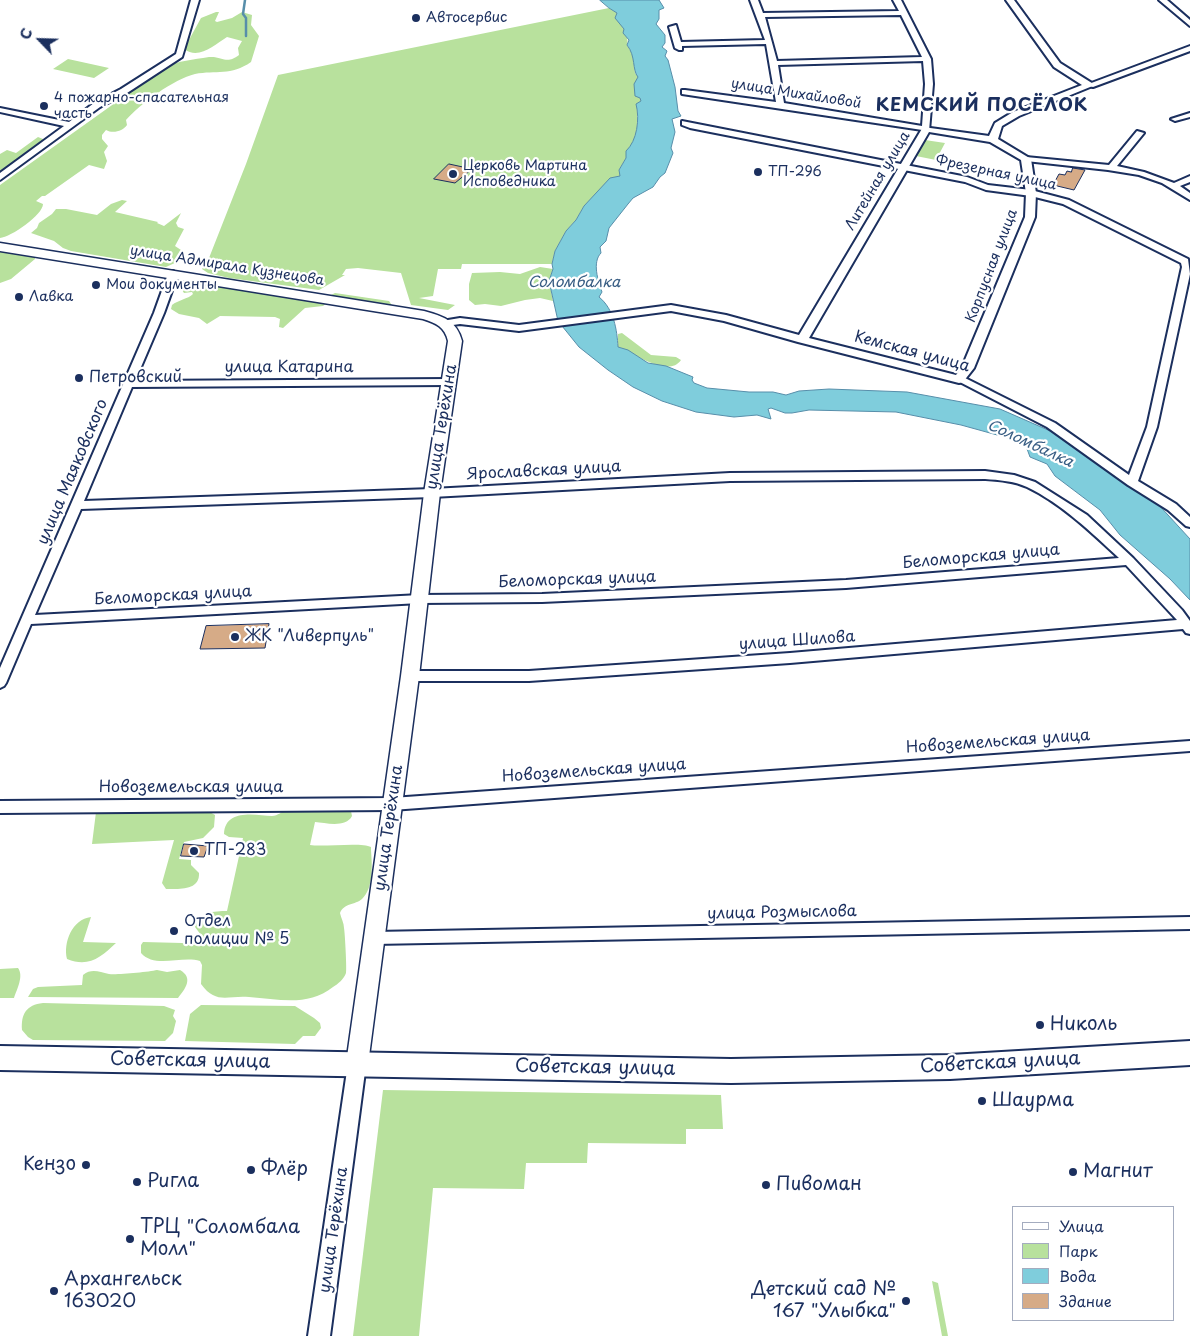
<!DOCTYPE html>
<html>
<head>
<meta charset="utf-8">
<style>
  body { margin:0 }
  #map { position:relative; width:1190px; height:1336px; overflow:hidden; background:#fff; font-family:"Playpen Sans",sans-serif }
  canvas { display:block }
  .legend { position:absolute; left:1012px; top:1206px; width:162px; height:115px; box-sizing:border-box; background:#fff; border:1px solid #a4acbf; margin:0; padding:6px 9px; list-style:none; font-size:15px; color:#1b2f5e }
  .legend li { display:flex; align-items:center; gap:10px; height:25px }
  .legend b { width:25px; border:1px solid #a4acbf }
  .north { position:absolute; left:15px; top:15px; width:50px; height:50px; -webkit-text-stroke:4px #fff; paint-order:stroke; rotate:294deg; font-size:14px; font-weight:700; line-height:20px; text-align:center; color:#1b2f5e }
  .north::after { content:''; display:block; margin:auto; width:18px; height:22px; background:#1b2f5e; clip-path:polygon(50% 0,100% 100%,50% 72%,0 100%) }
</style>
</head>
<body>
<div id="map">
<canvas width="1190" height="1336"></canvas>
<ul class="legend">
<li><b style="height:6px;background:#fff"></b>Улица</li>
<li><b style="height:14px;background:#b8e19d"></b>Парк</li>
<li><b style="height:14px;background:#7fcddc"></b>Вода</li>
<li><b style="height:14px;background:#d6ab87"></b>Здание</li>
</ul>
<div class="north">С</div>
</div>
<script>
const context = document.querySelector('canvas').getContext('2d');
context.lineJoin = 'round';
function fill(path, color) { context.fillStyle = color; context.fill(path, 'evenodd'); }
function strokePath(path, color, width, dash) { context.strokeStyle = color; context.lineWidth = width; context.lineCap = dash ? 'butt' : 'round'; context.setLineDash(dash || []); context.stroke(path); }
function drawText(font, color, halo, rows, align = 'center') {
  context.font = font + ' "Playpen Sans",sans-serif'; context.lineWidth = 4.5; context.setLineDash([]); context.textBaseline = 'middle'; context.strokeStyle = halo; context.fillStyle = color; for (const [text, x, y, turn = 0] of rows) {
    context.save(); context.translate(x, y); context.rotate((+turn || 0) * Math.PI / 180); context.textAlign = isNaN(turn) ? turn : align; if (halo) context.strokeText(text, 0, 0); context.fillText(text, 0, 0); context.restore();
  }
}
fill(new Path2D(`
  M 609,8 L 618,13 C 619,24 630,35 627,45 L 634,56 L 635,73 L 638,76 L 641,101 L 637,109 L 637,130 L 634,144 L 619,170 L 621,176 L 597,193 L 584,206 L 576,220 L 566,231 L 555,251 L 552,264 L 462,264 L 461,269 L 438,269 L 433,296 L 419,298 L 455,305 L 448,310 L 411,305 L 401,273 L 358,268 L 346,269 L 342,275 L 345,275 L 319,290 L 229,278 L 208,273 L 202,269 L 209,258 L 246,164 L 278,75 Z
  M 216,12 L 219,12 L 215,21 L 217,22 L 232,18 L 242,12 L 252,15 L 251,25 L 259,36 L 251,62 C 231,76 216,70 195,74 C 174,79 140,104 126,120 L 127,125 C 123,131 113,134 106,130 L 102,135 L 102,139 L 108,146 L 104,152 L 107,161 L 104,169 L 89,165 L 45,196 L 42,196 L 36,201 L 43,204 C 43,215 11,237 0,238 L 0,185 L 164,68 C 179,60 193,60 209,57 C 223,56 226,65 239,55 L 238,48 L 242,41 L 227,37 C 214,45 199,60 184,49 L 201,18 Z
  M 68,59 L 109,68 L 94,78 L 53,69 Z
  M 38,137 L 43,139 L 41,143 L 24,154 L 20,161 L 0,174 L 0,154 L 7,150 L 16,153 Z
  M 925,140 L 945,143 L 936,160 L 916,156 Z
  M 122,200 L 127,201 L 115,212 L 158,222 L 157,223 L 164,226 L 181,213 L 176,223 L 178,227 L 184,229 L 175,246 L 181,250 L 177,262 L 166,267 L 71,251 L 63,248 L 54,241 L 31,233 L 37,228 L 39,223 L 52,214 L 56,209 L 66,209 L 97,215 L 111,204 Z
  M 0,249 L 35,255 L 35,259 L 11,279 L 0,283 Z
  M 540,267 L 553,269 L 549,281 L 553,301 L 540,298 L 525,300 L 501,306 L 485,304 L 475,305 L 469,300 L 469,284 L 472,273 L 500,272 L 520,274 Z
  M 191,282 L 327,303 L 323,306 L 305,308 L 283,328 L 279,327 L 280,319 L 275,317 L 220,316 L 207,324 L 199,318 L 179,314 L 171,309 L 172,305 C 178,300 188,299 193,294 L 192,292 L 184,293 L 182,290 L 185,284 Z
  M 335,293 L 389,301 L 394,308 L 327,297 Z
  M 622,333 L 651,355 L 676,357 L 681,360 C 668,379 633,352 618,347 L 618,334 Z
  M 346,809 L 351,811 L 352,816 C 346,828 326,823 315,822 L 310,845 C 324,847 362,842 371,847 L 371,850 C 372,864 374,888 362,899 C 355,905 344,903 340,913 C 341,918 344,923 344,928 C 345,933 347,970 346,973 C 344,979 338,984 333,987 C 308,1007 279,999 249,997 C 228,995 216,1005 201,984 L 202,965 L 200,961 C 182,955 155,969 141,953 L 141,945 L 143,942 L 182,943 L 190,945 L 195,943 L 201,935 L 195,927 C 197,912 215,911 227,911 L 243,838 L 229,837 L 224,834 C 225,808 256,815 272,816 C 278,816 282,811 287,810 C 304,807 328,809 346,809 Z
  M 206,810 L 215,815 L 214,827 L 203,838 L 184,842 L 179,859 L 191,860 L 191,865 L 199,873 C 200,891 178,889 166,889 L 162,883 L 174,840 L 92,844 L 96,812 Z
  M 91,917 L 83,942 L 116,943 C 101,957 89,968 67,959 C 63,943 72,919 91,917 Z
  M 18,968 C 24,976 17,989 14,998 L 0,998 L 0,969 Z
  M 157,970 L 167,972 L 180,970 C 194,978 185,989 178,998 L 28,997 L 33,989 L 38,987 L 82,985 L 83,975 C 92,968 99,972 109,974 C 117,975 148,972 157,970 Z
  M 43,1003 L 164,1006 L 175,1010 L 173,1016 L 176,1021 L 173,1033 L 165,1041 L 33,1040 L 28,1037 L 22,1030 C 21,1014 26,1005 43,1003 Z
  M 201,1005 L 295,1006 L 314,1018 L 320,1023 L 321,1028 L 315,1036 L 303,1036 L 295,1044 L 185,1041 L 190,1014 Z
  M 383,1090 L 721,1095 L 723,1129 L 686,1129 L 686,1144 L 588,1143 L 587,1163 L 526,1163 L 524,1189 L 433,1188 L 419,1336 L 353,1336 Z
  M 932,1281 L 938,1283 L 948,1336 L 942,1336 Z`), '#b8e19d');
const water = new Path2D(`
  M 600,0 L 659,0 L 664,8 L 659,10 L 659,19 L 656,24 L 665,35 L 665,43 L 662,47 L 667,51 L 665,56 L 668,60 L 675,87 L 678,111 L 681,116 L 672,119 L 675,132 L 671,148 L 673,153 L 665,173 L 660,177 L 653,187 L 633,198 L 628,204 L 609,228 L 606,241 L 600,247 L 601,253 C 592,262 598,281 602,292 L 599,297 C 614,309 617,330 618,347 L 628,350 L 648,363 L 666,366 L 693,377 L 692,380 L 694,383 L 707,388 L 749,392 L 773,392 L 786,395 L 799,391 L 829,389 L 907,392 L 1000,409 L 1064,437 L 1157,503 L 1190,539 L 1190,600 L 1170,579 L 1120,535 L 1100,510 L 1055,476 L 1047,464 L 1030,457 L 1026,446 L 1019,441 L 961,425 L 896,412 L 809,410 L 792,413 L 785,413 L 771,408 L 768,409 L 771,419 L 757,415 L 734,417 L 696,412 L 662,401 L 633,387 L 608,370 L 579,347 L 558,321 L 549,281 L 553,269 L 552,264 L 555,251 L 566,231 L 576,220 L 584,206 L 610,178 L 620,176 L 619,170 L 626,158 L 626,151 C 637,141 640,119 636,104 L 641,101 L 640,98 L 635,96 L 634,84 L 638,77 C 632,70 636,56 627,45 L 629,40 L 623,33 L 624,29 L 615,18 L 617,13 L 609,8 Z`);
fill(water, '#7fcddc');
strokePath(water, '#578eaa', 1);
strokePath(new Path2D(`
  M 245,0 L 243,14 L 246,18 L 246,36`), '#578eaa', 2.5);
const building = new Path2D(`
  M 449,164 L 472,169 L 455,183 L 434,179 Z
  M 1073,168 L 1085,170 L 1074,190 L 1053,185 L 1059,174 L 1065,175 L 1067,171 L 1071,172 Z
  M 269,624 L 265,648 L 200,649 L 206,626 Z
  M 184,844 L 208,846 L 204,857 L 181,856 Z`);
fill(building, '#d6ab87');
strokePath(building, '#1b2f5e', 1);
const minor = new Path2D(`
  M 191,0 L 199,0 L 182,57 L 127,93 L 100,107 L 0,180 L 0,173 L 64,126 L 0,112 L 0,108 L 69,122 L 94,103 L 121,89 L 176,54 Z
  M 750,0 L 758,0 L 763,13 L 899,11 L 893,0 L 901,0 L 931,59 L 933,84 L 929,131 L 682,94 L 682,90 L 685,90 L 776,102 L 766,44 L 682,46 L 682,50 L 679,50 L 675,48 L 669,27 L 676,25 L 681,42 L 765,40 ZM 901,15 L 922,57 L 777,61 L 765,17 ZM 923,61 L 925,84 L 922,126 L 784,103 L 778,65 Z
  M 1159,0 L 1167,0 L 1190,20 L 1190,26 Z
  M 1190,46 L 1190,51 L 1093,87 L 1086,85 Z
  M 1190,113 L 1190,117 L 1175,121 L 1171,119 Z
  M 682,121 L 967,177 L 988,185 L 1031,190 L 1069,200 L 1188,259 L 1190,274 L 1157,427 L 1138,481 L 1176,504 L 1190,517 L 1190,527 L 1186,526 L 1168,510 L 1128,485 L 1047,427 L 954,379 L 959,376 L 963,377 L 1055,423 L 1129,475 L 1147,427 L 1182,267 L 1181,263 L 1063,204 L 1031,196 L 986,190 L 965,182 L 690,128 L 682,125 Z
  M 1137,131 L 1144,133 L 1117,166 L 1144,172 L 1174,183 L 1190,176 L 1190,182 L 1180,186 L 1190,193 L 1190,200 L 1162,183 L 1139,175 L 1108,170 L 1026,161 L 1022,159 L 1026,157 L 1109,165 Z
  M 173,271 L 178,274 L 164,313 L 135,381 L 449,379 L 454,382 L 449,385 L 132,387 L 84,501 L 432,489 L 730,473 L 985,471 L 1014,475 L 1035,482 L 1087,515 L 1133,558 L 1182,610 L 1190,621 L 1190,634 L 1186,633 L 1183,629 L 790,663 L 529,681 L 410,681 L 406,679 L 404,676 L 406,673 L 410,671 L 529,671 L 790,653 L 1177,620 L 1126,565 L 846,588 L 542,602 L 420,603 L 31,624 L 6,683 L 4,686 L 0,688 L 0,668 L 154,313 L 168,274 ZM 985,479 C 999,480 1014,481 1027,487 C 1062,504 1091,532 1119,558 L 846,580 L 542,594 L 420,595 L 35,615 L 81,509 L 432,497 L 730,481 Z
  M 1190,741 L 1190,751 L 392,810 L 0,813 L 0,801 L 392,798 Z
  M 1190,917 L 1190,929 L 374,944 L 369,943 L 367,938 L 369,933 L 374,932 Z`);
const tertiary = new Path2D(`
  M 1006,0 L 1014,0 L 1060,63 L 1095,85 L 1019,116 L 1002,126 L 998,139 L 1031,159 L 1036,193 L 1035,217 L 974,368 L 963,382 L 959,383 L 798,342 L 724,321 L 671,311 L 519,331 L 460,324 L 446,326 L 440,323 L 442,321 L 460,318 L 519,325 L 671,305 L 726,315 L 799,335 L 923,127 L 989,136 L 995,123 L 1013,112 L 1082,85 L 1054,67 ZM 929,132 L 990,142 L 1021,160 L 1026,193 L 1025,217 L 962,367 L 956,375 L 809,338 Z
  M 357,1055 L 364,1058 L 366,1064 L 330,1336 L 308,1336 L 348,1064 L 350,1058 Z`);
const secondary = new Path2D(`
  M 0,243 L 424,311 C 443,316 457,321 462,341 L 440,493 L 419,676 L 368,1064 L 365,1071 L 357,1074 L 349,1071 L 346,1064 L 401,676 L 424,493 L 448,341 C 445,327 436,323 423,319 L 0,251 Z`);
const primary = new Path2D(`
  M 1190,1041 L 1190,1065 L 950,1079 L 731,1083 L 0,1070 L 0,1046 L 731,1059 L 950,1055 Z`);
strokePath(minor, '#1b2f5e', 4);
strokePath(tertiary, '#1b2f5e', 4);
strokePath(secondary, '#1b2f5e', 3);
strokePath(primary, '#1b2f5e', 4);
fill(minor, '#fff');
fill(tertiary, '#fff');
fill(secondary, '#fff');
fill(primary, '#fff');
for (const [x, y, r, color] of [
  [416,18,5,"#1b2f5e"],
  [44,106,5,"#1b2f5e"],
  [758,172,5,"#1b2f5e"],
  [453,174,5,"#1b2f5e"],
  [96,285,5,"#1b2f5e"],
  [19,297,5,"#1b2f5e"],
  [79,378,5,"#1b2f5e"],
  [235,637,5,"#1b2f5e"],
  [194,851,5,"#1b2f5e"],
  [174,931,5,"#1b2f5e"],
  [1040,1025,5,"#1b2f5e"],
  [982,1101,5,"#1b2f5e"],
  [86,1165,5,"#1b2f5e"],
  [251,1170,5,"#1b2f5e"],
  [1073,1172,5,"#1b2f5e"],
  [137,1182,5,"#1b2f5e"],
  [766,1185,5,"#1b2f5e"],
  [130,1239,5,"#1b2f5e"],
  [54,1291,5,"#1b2f5e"],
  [906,1301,5,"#1b2f5e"]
]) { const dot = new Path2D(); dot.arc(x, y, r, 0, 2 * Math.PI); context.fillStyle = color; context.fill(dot); strokePath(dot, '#fff', 2); }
drawText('14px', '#1b2f5e', '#fff', [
  ["Автосервис",426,18],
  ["4 пожарно-спасательная",54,98],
  ["часть",54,114],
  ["Церковь Мартина",463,166],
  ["Исповедника",463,182],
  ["ТП-296",768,172],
  ["Мои документы",106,285],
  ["Лавка",29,297]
], 'left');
drawText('14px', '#1b2f5e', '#fff', [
  ["улица Михайловой",796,94,9],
  ["Фрезерная улица",996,173,12],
  ["Литейная улица",878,181,-59],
  ["улица Адмирала Кузнецова",227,266,9],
  ["Корпусная улица",992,266,-69]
]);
drawText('italic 15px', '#395e84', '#fff', [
  ["Соломбалка",574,283],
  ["Соломбалка",1030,444,25]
]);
drawText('16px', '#1b2f5e', '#fff', [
  ["Кемская улица",912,352,15],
  ["улица Катарина",289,368],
  ["улица Терёхина",442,427,-81],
  ["Ярославская улица",544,471,-3],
  ["улица Маяковского",73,472,-67],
  ["Беломорская улица",981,557,-5],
  ["Беломорская улица",577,580,-2],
  ["Беломорская улица",173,596,-3],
  ["улица Шилова",797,641,-4],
  ["Новоземельская улица",998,742,-4],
  ["Новоземельская улица",594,771,-4],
  ["Новоземельская улица",191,788],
  ["улица Терёхина",389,828,-82],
  ["улица Розмыслова",782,913,-1],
  ["улица Терёхина",334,1230,-82]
]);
drawText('16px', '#1b2f5e', '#fff', [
  ["Петровский",89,378],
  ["ЖК \"Ливерпуль\"",245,637],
  ["ТП-283",204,851],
  ["Отдел",184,922],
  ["полиции № 5",184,940]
], 'left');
context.letterSpacing = '1px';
drawText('bold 18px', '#1b2f5e', '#fff', [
  ["КЕМСКИЙ ПОСЁЛОК",982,106]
]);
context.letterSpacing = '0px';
drawText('19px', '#1b2f5e', '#fff', [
  ["Николь",1050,1025],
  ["Шаурма",992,1101],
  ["Кензо",76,1165,"right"],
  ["Флёр",261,1170],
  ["Магнит",1083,1172],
  ["Ригла",147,1182],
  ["Пивоман",776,1185],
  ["ТРЦ \"Соломбала",140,1228],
  ["Молл\"",140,1250],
  ["Архангельск",64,1280],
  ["163020",64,1302],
  ["Детский сад №",896,1290,"right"],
  ["167 \"Улыбка\"",896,1312,"right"]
], 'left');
drawText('19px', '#1b2f5e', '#fff', [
  ["Советская улица",190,1061,1],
  ["Советская улица",1000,1063,-3],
  ["Советская улица",595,1068,1]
]);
</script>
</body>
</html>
